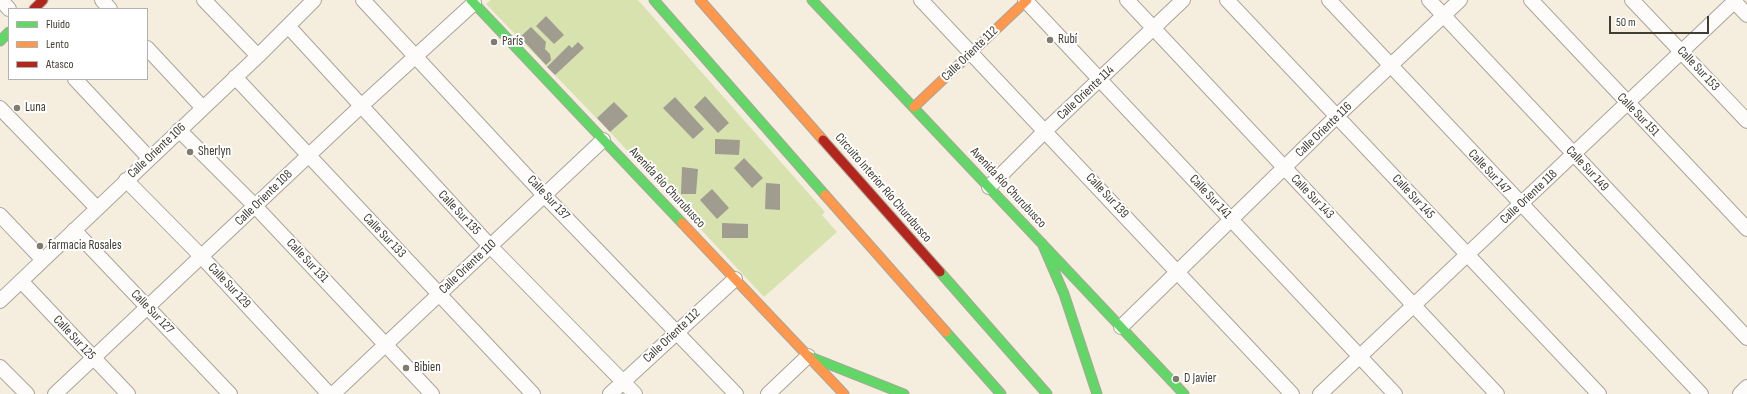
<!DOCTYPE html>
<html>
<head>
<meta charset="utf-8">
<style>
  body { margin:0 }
  #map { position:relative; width:1747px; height:394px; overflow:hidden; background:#f5eedf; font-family:"Sofia Sans Condensed",sans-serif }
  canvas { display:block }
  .legend { position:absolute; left:8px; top:8px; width:140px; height:72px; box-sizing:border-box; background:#fff; border:1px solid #b3b1ad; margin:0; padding:5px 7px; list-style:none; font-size:12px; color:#413d33 }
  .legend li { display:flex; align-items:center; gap:8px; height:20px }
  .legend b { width:20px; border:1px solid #b3b1ad }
  .scale { position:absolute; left:1609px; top:16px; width:100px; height:18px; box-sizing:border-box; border:2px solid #413d33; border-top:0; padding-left:5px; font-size:12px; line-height:14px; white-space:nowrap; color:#413d33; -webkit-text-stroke:3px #fff; paint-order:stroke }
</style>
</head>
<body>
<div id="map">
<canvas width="1747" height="394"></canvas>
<ul class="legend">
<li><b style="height:5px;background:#63d668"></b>Fluido</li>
<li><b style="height:5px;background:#ff974d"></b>Lento</li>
<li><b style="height:5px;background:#b3261e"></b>Atasco</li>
</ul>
<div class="scale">50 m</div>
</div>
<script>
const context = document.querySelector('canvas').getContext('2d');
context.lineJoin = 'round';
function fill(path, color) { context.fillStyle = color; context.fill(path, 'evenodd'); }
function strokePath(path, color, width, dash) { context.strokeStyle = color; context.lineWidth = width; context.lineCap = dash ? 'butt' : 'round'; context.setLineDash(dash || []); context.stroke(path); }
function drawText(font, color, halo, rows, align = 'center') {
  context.font = font + ' "Sofia Sans Condensed",sans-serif'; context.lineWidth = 4; context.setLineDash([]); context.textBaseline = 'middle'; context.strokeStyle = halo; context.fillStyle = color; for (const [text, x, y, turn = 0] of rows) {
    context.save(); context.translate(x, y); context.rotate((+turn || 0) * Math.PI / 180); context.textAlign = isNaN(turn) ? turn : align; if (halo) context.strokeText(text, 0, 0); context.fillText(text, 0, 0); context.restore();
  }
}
fill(new Path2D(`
  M 491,0 L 638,0 L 825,212 L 822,215 L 837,232 L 764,297 L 610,132 L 486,4 Z`), '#d7e2af');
fill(new Path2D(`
  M 546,16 L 564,35 L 554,44 L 536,26 Z
  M 531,27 L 546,42 L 545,49 L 550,54 L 551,60 L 546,65 L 520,37 Z
  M 578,42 L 584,48 L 555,75 L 547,67 L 569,45 L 572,48 Z
  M 705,96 L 729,123 L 718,133 L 694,107 Z
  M 675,97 L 704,129 L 693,139 L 663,108 Z
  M 614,102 L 628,116 L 610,132 L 597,118 Z
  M 715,139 L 740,140 L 739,155 L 715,154 Z
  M 744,158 L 763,178 L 752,188 L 734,168 Z
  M 682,167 L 698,169 L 696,194 L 681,194 Z
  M 766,183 L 780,184 L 780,210 L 765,209 Z
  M 712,189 L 729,208 L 717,219 L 700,200 Z
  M 722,223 L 748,224 L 748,238 L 722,238 Z`), '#a19c90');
const street = new Path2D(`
  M 1,0 L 9,9
  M 102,0 L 110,9
  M 204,0 L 258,56
  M 363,0 L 544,195 L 736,394
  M 921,0 L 1292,394
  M 1025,0 L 1395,394
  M 1127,0 L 1497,394
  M 1227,0 L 1599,394
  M 1329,0 L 1701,394
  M 1429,0 L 1747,338
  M 1531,0 L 1747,229
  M 1632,0 L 1747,121
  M 1733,0 L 1747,15
  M 288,26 L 490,246 L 635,394
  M 147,48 L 203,108
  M 235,77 L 533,394
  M 75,79 L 149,158
  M 0,108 L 97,208
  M 179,130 L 255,206 L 432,394
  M 126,180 L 202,257 L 329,394
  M 989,187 L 1045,131 L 1183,0
  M 0,215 L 43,260
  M 74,230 L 230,394
  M 21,281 L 128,394
  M 0,301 L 258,56 L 314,0
  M 1121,327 L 1337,116 L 1460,0
  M 0,367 L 27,394
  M 55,394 L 360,107 L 474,3
  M 333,394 L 603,140
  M 610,394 L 735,279
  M 768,394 L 808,356
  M 1320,394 L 1736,0
  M 1740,394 L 1747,387`);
const fast = new Path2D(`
  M 471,0 L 682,223
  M 654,0 L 825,195
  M 812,0 L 1184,394
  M 0,41 L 9,32
  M 1042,243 L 1064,294 L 1097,394
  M 940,272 L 1047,394
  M 946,332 L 1001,394
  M 808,356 L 904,394`);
const slow = new Path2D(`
  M 700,0 L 823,140
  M 914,107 L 1027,0
  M 825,195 L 946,332
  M 682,223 L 844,394`);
const jam = new Path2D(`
  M 34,9 L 43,0
  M 823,140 L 940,272`);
strokePath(street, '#a9a499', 16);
strokePath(fast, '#a9a499', 11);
strokePath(slow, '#a9a499', 11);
strokePath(jam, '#a9a499', 11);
strokePath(street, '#fefcfa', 14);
strokePath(fast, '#63d668', 9);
strokePath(slow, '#ff974d', 9);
strokePath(jam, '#b3261e', 9);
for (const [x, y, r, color] of [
  [1050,40,4,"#807b6f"],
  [494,42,4,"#807b6f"],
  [17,108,4,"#807b6f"],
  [190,152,4,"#807b6f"],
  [40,246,4,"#807b6f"],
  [406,368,4,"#807b6f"],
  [1176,379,4,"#807b6f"]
]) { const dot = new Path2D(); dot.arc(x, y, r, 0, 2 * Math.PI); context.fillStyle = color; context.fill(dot); strokePath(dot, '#fff', 1.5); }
drawText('13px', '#413d33', '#fff', [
  ["Rubí",1058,40],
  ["París",502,42],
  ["Luna",25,108],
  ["Sherlyn",198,152],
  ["farmacia Rosales",48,246],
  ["Bibien",414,368],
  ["D Javier",1184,379]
], 'left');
drawText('13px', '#413d33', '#fff', [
  ["Calle Oriente 112",970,54,-44],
  ["Calle Sur 153",1698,69,47],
  ["Calle Oriente 114",1086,93,-43],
  ["Calle Sur 151",1638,115,46],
  ["Calle Oriente 116",1324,130,-44],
  ["Calle Oriente 106",157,151,-43],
  ["Calle Sur 149",1587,169,47],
  ["Calle Sur 147",1489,172,47],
  ["Avenida Río Churubusco",667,188,47],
  ["Circuito Interior Río Churubusco",883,188,49],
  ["Avenida Río Churubusco",1008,188,47],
  ["Calle Sur 139",1107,196,47],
  ["Calle Sur 141",1210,197,47],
  ["Calle Sur 143",1312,197,46],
  ["Calle Sur 145",1413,197,47],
  ["Calle Oriente 118",1529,197,-43],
  ["Calle Oriente 108",264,198,-44],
  ["Calle Sur 137",548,198,47],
  ["Calle Sur 135",459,213,47],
  ["Calle Sur 133",384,236,46],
  ["Calle Sur 131",307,261,47],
  ["Calle Oriente 110",468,267,-43],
  ["Calle Sur 129",229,286,47],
  ["Calle Sur 127",152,312,46],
  ["Calle Oriente 112",672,336,-43],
  ["Calle Sur 125",74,338,47]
]);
</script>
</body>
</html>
